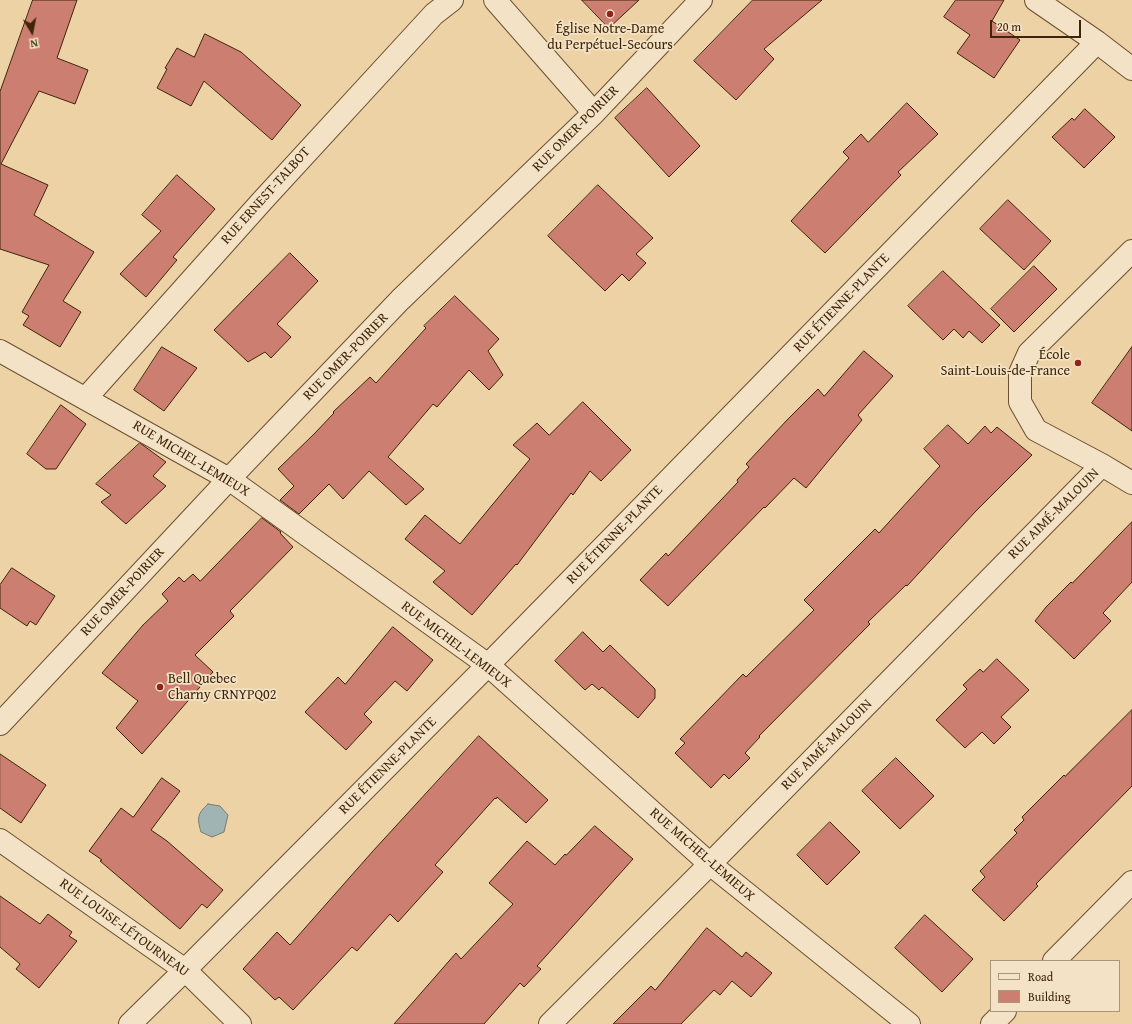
<!DOCTYPE html>
<html>
<head>
<meta charset="utf-8">
<style>
  body { margin:0 }
  #map { position:relative; width:1132px; height:1024px; overflow:hidden; background:#edd2a6; font-family:"Gentium Book Plus",serif }
  canvas { display:block }
  .legend { position:absolute; left:990px; top:960px; width:130px; height:52px; box-sizing:border-box; background:#f3e2c5; border:1px solid #ab9679; margin:0; padding:5px 7px; list-style:none; font-size:12px; color:#3f2508 }
  .legend li { display:flex; align-items:center; gap:8px; height:20px }
  .legend b { width:20px; border:1px solid #ab9679 }
  .north { position:absolute; left:12px; top:12px; width:40px; height:40px; -webkit-text-stroke:3px #f3e2c5; paint-order:stroke; rotate:170deg; font-size:11px; font-weight:700; line-height:16px; text-align:center; color:#3f2508 }
  .north::after { content:''; display:block; margin:auto; width:14px; height:18px; background:#3f2508; clip-path:polygon(50% 0,100% 100%,50% 72%,0 100%) }
  .scale { position:absolute; left:990px; top:20px; width:91px; height:18px; box-sizing:border-box; border:2px solid #3f2508; border-top:0; padding-left:5px; font-size:12px; line-height:14px; white-space:nowrap; color:#3f2508; -webkit-text-stroke:3px #f3e2c5; paint-order:stroke }
</style>
</head>
<body>
<div id="map">
<canvas width="1132" height="1024"></canvas>
<ul class="legend">
<li><b style="height:5px;background:#f3e2c5"></b>Road</li>
<li><b style="height:11px;background:#cc7e71"></b>Building</li>
</ul>
<div class="north">N</div>
<div class="scale">20 m</div>
</div>
<script>
const context = document.querySelector('canvas').getContext('2d');
context.lineJoin = 'round';
function fill(path, color) { context.fillStyle = color; context.fill(path, 'evenodd'); }
function strokePath(path, color, width, dash) { context.strokeStyle = color; context.lineWidth = width; context.lineCap = dash ? 'butt' : 'round'; context.setLineDash(dash || []); context.stroke(path); }
function drawText(font, color, halo, rows, align = 'center') {
  context.font = font + ' "Gentium Book Plus",serif'; context.lineWidth = 3.5; context.setLineDash([]); context.textBaseline = 'middle'; context.strokeStyle = halo; context.fillStyle = color; for (const [text, x, y, turn = 0] of rows) {
    context.save(); context.translate(x, y); context.rotate((+turn || 0) * Math.PI / 180); context.textAlign = isNaN(turn) ? turn : align; if (halo) context.strokeText(text, 0, 0); context.fillText(text, 0, 0); context.restore();
  }
}
const water = new Path2D(`
  M 208,804 L 220,806 L 228,815 L 224,832 L 212,837 L 201,832 C 197,818 197,814 208,804 Z`);
fill(water, '#a0b4b4');
strokePath(water, '#797b6f', 1);
const building = new Path2D(`
  M 33,0 L 77,0 L 57,58 L 88,70 L 75,104 L 39,91 L 1,164 L 48,185 L 34,215 L 94,252 L 63,301 L 81,312 L 60,347 L 23,325 L 29,316 L 22,312 L 49,265 L 0,249 L 0,92 Z
  M 582,0 L 639,0 L 609,28 Z
  M 753,0 L 822,0 L 764,49 L 774,59 L 736,100 L 694,61 Z
  M 956,0 L 1004,0 L 992,21 L 1020,40 L 994,78 L 957,53 L 970,35 L 944,17 Z
  M 205,34 L 241,52 L 301,105 L 272,140 L 204,81 L 191,106 L 157,88 L 167,69 L 165,68 L 177,48 L 194,57 Z
  M 647,88 L 700,146 L 669,177 L 615,118 Z
  M 907,103 L 938,134 L 898,172 L 901,175 L 825,253 L 791,221 L 849,158 L 843,152 L 861,134 L 868,142 Z
  M 1085,109 L 1115,137 L 1084,168 L 1052,137 L 1072,118 L 1074,120 Z
  M 177,175 L 215,209 L 173,257 L 177,260 L 146,297 L 120,274 L 161,231 L 142,215 Z
  M 598,185 L 653,238 L 636,254 L 646,263 L 629,281 L 622,274 L 605,291 L 548,236 Z
  M 1008,200 L 1051,241 L 1024,270 L 980,229 Z
  M 290,253 L 318,281 L 277,324 L 291,337 L 271,358 L 265,352 L 248,362 L 214,330 L 252,291 Z
  M 1034,266 L 1057,289 L 1014,332 L 991,309 Z
  M 943,271 L 1000,325 L 982,343 L 969,331 L 963,338 L 954,329 L 943,340 L 908,306 Z
  M 455,296 L 499,339 L 488,351 L 503,375 L 489,390 L 469,370 L 437,407 L 433,404 L 388,457 L 424,489 L 406,505 L 369,471 L 343,499 L 329,484 L 299,514 L 280,500 L 294,486 L 278,469 L 314,434 L 334,413 L 333,412 L 370,377 L 376,383 L 426,328 L 424,326 Z
  M 162,347 L 197,368 L 164,411 L 134,390 Z
  M 1132,347 L 1132,431 L 1092,403 Z
  M 864,351 L 893,376 L 858,415 L 862,420 L 806,488 L 794,478 L 765,508 L 764,507 L 668,606 L 640,580 L 666,553 L 668,556 L 738,482 L 737,480 L 749,467 L 746,464 L 787,420 L 818,389 L 824,396 Z
  M 583,402 L 631,450 L 601,481 L 590,471 L 573,495 L 571,493 L 517,565 L 516,564 L 472,615 L 433,582 L 445,571 L 405,539 L 425,515 L 460,544 L 530,459 L 513,445 L 537,423 L 549,435 Z
  M 61,405 L 86,424 L 56,469 L 46,469 L 27,454 Z
  M 948,425 L 968,444 L 985,426 L 991,433 L 997,427 L 1032,455 L 975,512 L 907,586 L 906,585 L 868,622 L 870,624 L 759,736 L 760,737 L 745,753 L 750,758 L 729,779 L 724,774 L 711,788 L 675,753 L 685,743 L 680,739 L 743,674 L 746,677 L 814,610 L 804,600 L 875,529 L 879,533 L 940,466 L 924,449 Z
  M 140,443 L 166,462 L 153,476 L 166,486 L 126,524 L 101,502 L 111,495 L 96,484 Z
  M 262,518 L 281,532 L 280,533 L 293,547 L 230,611 L 234,616 L 195,655 L 213,672 L 142,754 L 116,728 L 138,701 L 102,673 L 143,625 L 168,601 L 162,594 L 179,577 L 184,582 L 193,574 L 200,581 Z
  M 1132,522 L 1132,582 L 1103,613 L 1111,621 L 1074,659 L 1035,621 L 1046,607 L 1071,582 L 1072,583 Z
  M 12,568 L 55,596 L 36,625 L 30,621 L 27,626 L 0,608 L 0,585 Z
  M 393,627 L 433,660 L 407,691 L 395,681 L 364,714 L 372,722 L 346,750 L 305,712 L 338,677 L 345,684 Z
  M 583,632 L 603,652 L 610,645 L 655,689 L 655,698 L 638,718 L 602,687 L 599,690 L 592,684 L 585,690 L 555,661 Z
  M 997,659 L 1029,690 L 1001,717 L 1011,727 L 994,744 L 982,732 L 965,748 L 936,720 L 967,689 L 963,685 L 980,669 L 983,672 Z
  M 1132,710 L 1132,786 L 1036,884 L 1038,886 L 1004,921 L 972,890 L 985,877 L 980,871 L 1017,833 L 1014,830 L 1024,820 L 1022,817 L 1064,775 L 1065,776 Z
  M 479,736 L 548,800 L 526,823 L 497,797 L 496,799 L 495,798 L 435,865 L 443,872 L 398,922 L 390,914 L 357,951 L 352,947 L 293,1010 L 279,997 L 275,1000 L 243,969 L 277,932 L 290,945 L 373,851 Z
  M 0,754 L 46,785 L 21,823 L 0,808 Z
  M 896,758 L 934,796 L 900,829 L 862,791 Z
  M 162,778 L 180,791 L 151,830 L 167,841 L 223,890 L 207,908 L 202,904 L 180,929 L 100,861 L 102,860 L 89,851 L 121,808 L 133,817 Z
  M 830,822 L 860,852 L 827,885 L 797,855 Z
  M 595,826 L 633,859 L 537,966 L 541,969 L 524,987 L 520,983 L 484,1024 L 394,1024 L 456,953 L 461,959 L 513,904 L 489,883 L 527,841 L 555,865 L 565,854 L 566,855 Z
  M 0,896 L 40,924 L 48,914 L 72,932 L 69,936 L 77,941 L 39,988 L 16,969 L 20,964 L 0,947 Z
  M 925,915 L 973,959 L 942,992 L 895,948 Z
  M 707,928 L 742,957 L 746,952 L 772,973 L 751,997 L 732,981 L 720,995 L 714,990 L 681,1024 L 613,1024 L 651,986 L 655,990 Z`);
fill(building, '#cc7e71');
strokePath(building, '#3f2508', 1);
const minor = new Path2D(`
  M 495,0 L 594,113
  M 1036,0 L 1097,42 L 1132,69
  M 1132,251 L 1029,353 L 1020,373 L 1020,402 L 1036,430 L 1102,465 L 1132,483
  M 0,351 L 229,479 L 488,665 L 710,864 L 909,1024
  M 86,398 L 263,200 L 434,14 L 452,0
  M 0,724 L 229,479 L 400,300 L 594,113 L 701,0
  M 0,840 L 185,970 L 240,1024
  M 1054,961 L 1132,882
  M 130,1024 L 185,970 L 488,665 L 1097,42
  M 550,1024 L 710,864 L 1102,465
  M 992,1024 L 1005,1011`);
strokePath(minor, '#6a5030', 24);
strokePath(minor, '#f3e2c5', 22);
for (const [x, y, r, color] of [
  [610,14,4,"#8f2418"],
  [1078,363,4,"#8f2418"],
  [160,687,4,"#8f2418"]
]) { const dot = new Path2D(); dot.arc(x, y, r, 0, 2 * Math.PI); context.fillStyle = color; context.fill(dot); strokePath(dot, '#f3e2c5', 1.5); }
drawText('14px', '#3f2508', '#f3e2c5', [
  ["Église Notre-Dame",610,29],
  ["du Perpétuel-Secours",610,45],
  ["École",1070,355,"right"],
  ["Saint-Louis-de-France",1070,371,"right"],
  ["Bell Quebec",168,679,"left"],
  ["Charny CRNYPQ02",168,695,"left"]
]);
drawText('14px', '#3f2508', '#f3e2c5', [
  ["RUE OMER-POIRIER",576,129,-45],
  ["RUE ERNEST-TALBOT",266,196,-48],
  ["RUE ÉTIENNE-PLANTE",842,303,-46],
  ["RUE OMER-POIRIER",346,357,-46],
  ["RUE MICHEL-LEMIEUX",191,459,31],
  ["RUE AIMÉ-MALOUIN",1054,514,-45],
  ["RUE ÉTIENNE-PLANTE",615,535,-46],
  ["RUE OMER-POIRIER",123,592,-47],
  ["RUE MICHEL-LEMIEUX",456,645,37],
  ["RUE AIMÉ-MALOUIN",827,745,-45],
  ["RUE ÉTIENNE-PLANTE",388,766,-45],
  ["RUE MICHEL-LEMIEUX",702,855,41],
  ["RUE LOUISE-LÉTOURNEAU",124,928,36]
]);
</script>
</body>
</html>
